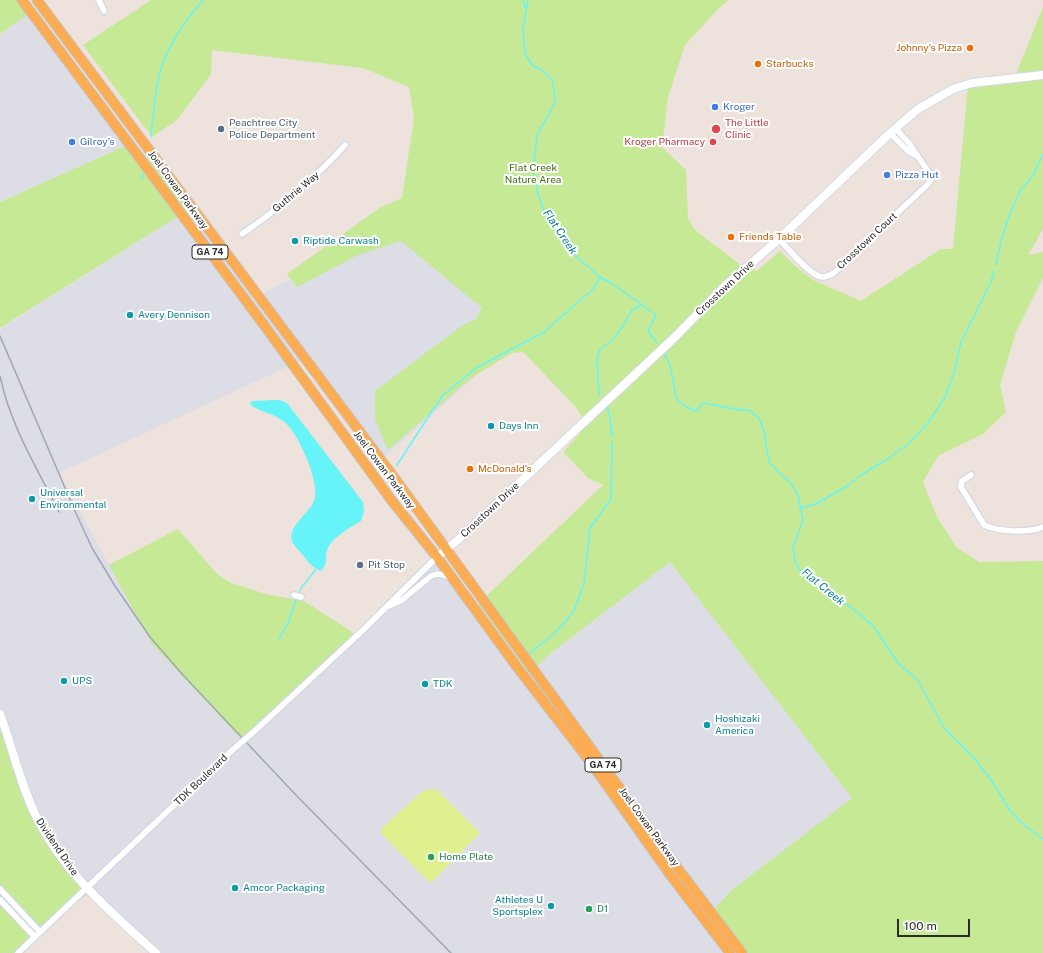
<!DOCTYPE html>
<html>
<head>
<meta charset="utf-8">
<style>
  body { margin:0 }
  #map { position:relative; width:1043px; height:953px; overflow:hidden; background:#eee2dc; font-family:"Public Sans",sans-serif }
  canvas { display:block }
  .scale { position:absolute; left:897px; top:919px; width:73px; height:18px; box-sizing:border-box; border:2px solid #2b2b2b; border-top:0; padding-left:5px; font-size:12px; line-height:14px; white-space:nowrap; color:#2b2b2b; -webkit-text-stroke:3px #fff; paint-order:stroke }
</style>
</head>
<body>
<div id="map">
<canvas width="1043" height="953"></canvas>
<div class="scale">100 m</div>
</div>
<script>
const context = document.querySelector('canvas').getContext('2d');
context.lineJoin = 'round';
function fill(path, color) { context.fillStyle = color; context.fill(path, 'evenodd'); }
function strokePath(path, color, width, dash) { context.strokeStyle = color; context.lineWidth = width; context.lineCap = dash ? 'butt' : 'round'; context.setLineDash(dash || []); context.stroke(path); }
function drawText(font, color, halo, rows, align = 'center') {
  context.font = font + ' "Public Sans",sans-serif'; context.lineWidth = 4; context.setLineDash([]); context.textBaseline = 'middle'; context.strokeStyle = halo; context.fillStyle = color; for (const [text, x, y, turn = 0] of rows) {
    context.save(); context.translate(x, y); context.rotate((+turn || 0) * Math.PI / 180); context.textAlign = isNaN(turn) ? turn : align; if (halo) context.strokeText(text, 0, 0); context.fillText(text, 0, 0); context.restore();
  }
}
fill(new Path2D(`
  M 34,10 L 134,142 L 0,202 L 0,34 Z
  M 188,210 L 254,297 L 398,228 L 525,332 L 381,460 L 302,360 L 59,473 L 152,644 L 243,741 L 385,607 L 444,558 L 529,674 L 551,653 L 670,562 L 852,798 L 733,889 L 713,910 L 746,953 L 162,953 L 93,891 L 41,825 L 0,715 L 0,329 Z`), '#dddde6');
fill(new Path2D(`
  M 0,0 L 27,0 L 34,10 L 0,34 Z
  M 151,0 L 729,0 L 718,9 L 685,45 L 668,97 L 662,147 L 686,170 L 688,219 L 695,230 L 739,264 L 757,271 L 780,251 L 795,266 L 813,280 L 861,301 L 941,249 L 953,249 L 968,86 L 1016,74 L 1043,7 L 1043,229 L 1028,255 L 1043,252 L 1043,278 L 1016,332 L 1000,385 L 1006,412 L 983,434 L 938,456 L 923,482 L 937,517 L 957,548 L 979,562 L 1043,561 L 1043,953 L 746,953 L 713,910 L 733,889 L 852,798 L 670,562 L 551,653 L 529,674 L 478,604 L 603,485 L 588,478 L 563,452 L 587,425 L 575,406 L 523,352 L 512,353 L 471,378 L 388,450 L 375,419 L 375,391 L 463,325 L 476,319 L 482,308 L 401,241 L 358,255 L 297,287 L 287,274 L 381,207 L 402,198 L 414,118 L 409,87 L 363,68 L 212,50 L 211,74 L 177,120 L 152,137 L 83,45 Z
  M 134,142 L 151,162 L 188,210 L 0,328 L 0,202 Z
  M 178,529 L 216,573 L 231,583 L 266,594 L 304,601 L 355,634 L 243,741 L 152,644 L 109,565 Z
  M 0,715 L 41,825 L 93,891 L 46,921 L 15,953 L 0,953 Z`), '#c5e994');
fill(new Path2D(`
  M 430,789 L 437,790 L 480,833 L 432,882 L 428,881 L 381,833 L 382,828 L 423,791 Z`), '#dff18f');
fill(new Path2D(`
  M 271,400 L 280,400 L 287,403 L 363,502 L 364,511 L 361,521 C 353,525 331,539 328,548 C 323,559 330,560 321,571 C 310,566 308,561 301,553 C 299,550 295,547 293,543 C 285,526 311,514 315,498 C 319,481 298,431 283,421 C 274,414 262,412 252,406 L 250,402 C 255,400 266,401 271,400 Z`), '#66f4f8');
strokePath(new Path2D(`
  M 523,0 L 525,7 L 527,8
  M 528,0 L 523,29 L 525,54 L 532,65 L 543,71 L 552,79 L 554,91 L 555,103 L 537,135 L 533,173 L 538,194 L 546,216 L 559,236 L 571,252 L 600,277 L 613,284 L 656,315 L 648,331 L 657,343
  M 151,136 C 153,113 155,91 161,68 C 169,43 186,20 203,0
  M 142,179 L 143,174
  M 996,265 L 1001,241 L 1009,216 L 1021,189 L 1033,176 L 1043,154
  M 664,352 L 671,369 L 676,398 L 685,406 L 696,411 L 703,403 L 740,410 L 749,410 L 759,418 L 764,431 L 769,462 L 779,473 L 791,483 L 798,495 L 803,520 L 793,547 L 795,561 L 800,571 L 861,615 L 874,627 L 899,664 L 917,679 L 944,728 L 974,758 L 991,780 L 1011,812 L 1023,824 L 1043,839
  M 599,395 L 597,359 L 600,349 L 612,340 L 623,326 L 632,310 L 641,305
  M 607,406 L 610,418 L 612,437
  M 397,465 L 442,396 L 476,368 L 544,332 L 593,289 L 600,278
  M 800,508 L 816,504 L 847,486 L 861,475 L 886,460 L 907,445 L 928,423 L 945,397 L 954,373 L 961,342 L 991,282 L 994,271
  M 298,594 L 302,587 L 316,569
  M 279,639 L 288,623 L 297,597
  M 530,653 L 558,630 L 574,611 L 584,583 L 590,528 L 611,499 L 612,442`), '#66f4f8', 1.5);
const street = new Path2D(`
  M 99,0 L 104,11
  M 890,133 L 909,152 L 917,156
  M 242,234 C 280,208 315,179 345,145
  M 779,239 C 788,248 810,276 822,277 C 826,277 830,275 834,273 L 927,185 L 931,180 L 931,176 L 909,143 L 896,129
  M 971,475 L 962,481 L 961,487 L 984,525 C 999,532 1028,533 1043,527
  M 294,595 L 301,597
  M 389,606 L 402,600 L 431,576 L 437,574 L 444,575 L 451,578
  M 259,727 L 363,630 L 437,557
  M 0,889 L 40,932
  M 0,900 L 35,937
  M 18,953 L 227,755`);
const secondary = new Path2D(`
  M 437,557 L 459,539 L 674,338 L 725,286 L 779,239 L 888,135 L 918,109 L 953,89 L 972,83 L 1043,75
  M 0,714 C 13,749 21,787 38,820 C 65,874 112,913 156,953`);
const primary = new Path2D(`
  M 22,0 L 261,321 L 392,501 L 437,557 L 517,667 L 591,763 L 671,876 L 730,953
  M 37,0 L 399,484 L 679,870 L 742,953`);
strokePath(street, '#d1d9e5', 8);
strokePath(secondary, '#d1d9e5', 10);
strokePath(primary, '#c4c4c4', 11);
strokePath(street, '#fff', 5.5);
strokePath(secondary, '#fff', 8);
strokePath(primary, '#fcac53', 9);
strokePath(new Path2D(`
  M 0,336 L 75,511 L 92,548 L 115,586 L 150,637 L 183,675 L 294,793 L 451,953
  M 0,376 C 10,425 37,468 59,512`), '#9ea7b7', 1.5);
const streetBridge = new Path2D(`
  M 227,755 L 259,727`);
strokePath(streetBridge, '#d1d9e5', 8, []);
strokePath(streetBridge, '#fff', 5.5);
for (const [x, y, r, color] of [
  [970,48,4,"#e8710a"],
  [758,64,4,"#e8710a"],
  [715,107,4,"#3f7fe0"],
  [221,129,4,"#5c6f8a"],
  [716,129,5,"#e0444e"],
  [72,142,4,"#3f7fe0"],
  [713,142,4,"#e0444e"],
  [887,175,4,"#3f7fe0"],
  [731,237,4,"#e8710a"],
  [295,241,4,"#0f9aa8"],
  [130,315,4,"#0f9aa8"],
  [491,426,4,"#0f9aa8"],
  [470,469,4,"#e8710a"],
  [32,499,4,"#0f9aa8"],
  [360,565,4,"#5c6f8a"],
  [64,681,4,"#0f9aa8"],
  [425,684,4,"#0f9aa8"],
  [707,725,4,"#0f9aa8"],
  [431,857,4,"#2e9e5b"],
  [235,888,4,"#0f9aa8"],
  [551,906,4,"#0f9aa8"],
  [589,909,4,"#2e9e5b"]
]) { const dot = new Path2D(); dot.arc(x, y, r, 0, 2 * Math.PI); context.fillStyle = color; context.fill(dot); strokePath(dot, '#fff', 1.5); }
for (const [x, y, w] of [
  [210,252,36],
  [603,765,36]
]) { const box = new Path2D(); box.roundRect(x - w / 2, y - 7, w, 14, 3); context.fillStyle = '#fff'; context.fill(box); strokePath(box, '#2b2b2b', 1); }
drawText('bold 9px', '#2b2b2b', null, [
  ["GA 74",210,252],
  ["GA 74",603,765]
]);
drawText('10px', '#c56008', '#fff', [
  ["Johnny's Pizza",962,48,"right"],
  ["Starbucks",766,64],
  ["Friends Table",739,237],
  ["McDonald's",478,469]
], 'left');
drawText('10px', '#366cbe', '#fff', [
  ["Kroger",723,107],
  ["Gilroy's",80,142],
  ["Pizza Hut",895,175]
], 'left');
drawText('10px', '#4e5e75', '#fff', [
  ["Peachtree City",229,123],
  ["Police Department",229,135],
  ["Pit Stop",368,565]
], 'left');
drawText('10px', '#be3a42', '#fff', [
  ["The Little",725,123],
  ["Clinic",725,135],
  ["Kroger Pharmacy",705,142,"right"]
], 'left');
drawText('10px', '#3c6e14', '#fff', [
  ["Flat Creek",533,168],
  ["Nature Area",533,180]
]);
drawText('10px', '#2b2b2b', '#fff', [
  ["Joel Cowan Parkway",178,190,54],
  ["Guthrie Way",296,192,-40],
  ["Crosstown Court",867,241,-43],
  ["Crosstown Drive",725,288,-43],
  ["Joel Cowan Parkway",384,470,53],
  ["Crosstown Drive",490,510,-43],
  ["TDK Boulevard",201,780,-44],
  ["Joel Cowan Parkway",649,827,54],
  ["Dividend Drive",57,847,56]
]);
drawText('10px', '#0d838f', '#fff', [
  ["Riptide Carwash",303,241],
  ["Avery Dennison",138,315],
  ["Days Inn",499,426],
  ["Universal",40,493],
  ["Environmental",40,505],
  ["UPS",72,681],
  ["TDK",433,684],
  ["Hoshizaki",715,719],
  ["America",715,731],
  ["Amcor Packaging",243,888],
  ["Athletes U",543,900,"right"],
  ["Sportsplex",543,912,"right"]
], 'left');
drawText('10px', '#27864d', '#fff', [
  ["Home Plate",439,857],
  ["D1",597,909]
], 'left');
drawText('italic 11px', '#058190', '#fff', [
  ["Flat Creek",560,232,56],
  ["Flat Creek",823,587,39]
]);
</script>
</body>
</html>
